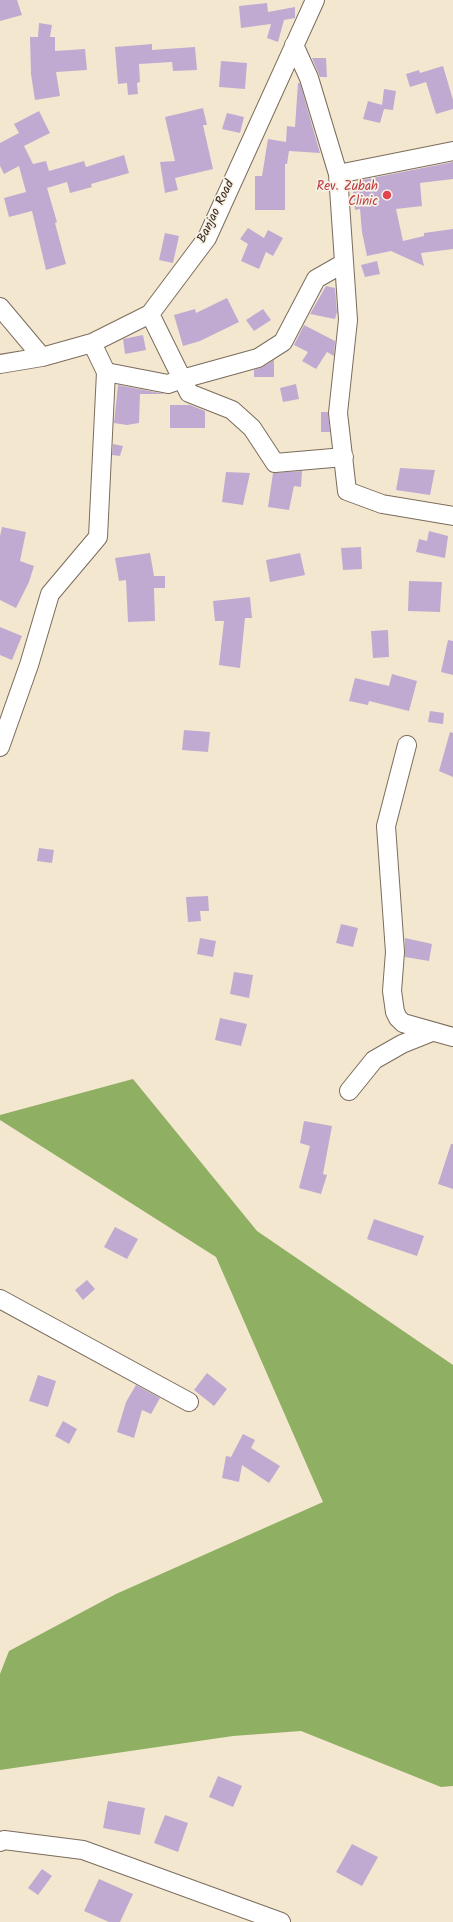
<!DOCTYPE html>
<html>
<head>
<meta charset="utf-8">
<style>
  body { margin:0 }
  canvas { display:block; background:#f3e7d0 }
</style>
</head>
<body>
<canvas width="453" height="1922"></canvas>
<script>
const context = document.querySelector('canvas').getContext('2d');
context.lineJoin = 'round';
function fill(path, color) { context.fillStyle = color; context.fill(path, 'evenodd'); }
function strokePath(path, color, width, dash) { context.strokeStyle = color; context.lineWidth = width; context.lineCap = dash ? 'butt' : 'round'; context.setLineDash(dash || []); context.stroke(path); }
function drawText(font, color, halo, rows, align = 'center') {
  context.font = font + ' Kalam,sans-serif'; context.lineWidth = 3.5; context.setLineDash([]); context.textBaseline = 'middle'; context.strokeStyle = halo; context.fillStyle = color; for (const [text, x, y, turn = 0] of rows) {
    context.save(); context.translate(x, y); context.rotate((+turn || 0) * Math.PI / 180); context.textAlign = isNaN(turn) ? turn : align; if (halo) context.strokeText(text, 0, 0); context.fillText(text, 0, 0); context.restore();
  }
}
fill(new Path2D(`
  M 133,1079 L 257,1231 L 453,1365 L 453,1786 L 441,1787 L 301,1731 L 233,1736 L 0,1770 L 0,1674 L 9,1651 L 116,1594 L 323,1502 L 216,1257 L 0,1120 L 0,1115 Z`), '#8faf62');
fill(new Path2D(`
  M 0,0 L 17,0 L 22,15 L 0,21 Z
  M 267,3 L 268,12 L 295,7 L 295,18 L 284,20 L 278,42 L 267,38 L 271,24 L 241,28 L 239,6 Z
  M 39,23 L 52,25 L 50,37 L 55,37 L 55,51 L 85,49 L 87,70 L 56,72 L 60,96 L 35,100 L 31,74 L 30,37 L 38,37 Z
  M 152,44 L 152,50 L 195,47 L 197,70 L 173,71 L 172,62 L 139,64 L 140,82 L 137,83 L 138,94 L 128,95 L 127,83 L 118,84 L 115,47 Z
  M 312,58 L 326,58 L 327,77 L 320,77 Z
  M 221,61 L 247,63 L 245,89 L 219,87 Z
  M 443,66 L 453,100 L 453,109 L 436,114 L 426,82 L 410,87 L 406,74 L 419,70 L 420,73 Z
  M 298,83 L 300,83 L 320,153 L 289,151 L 287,164 L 285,164 L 285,210 L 255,210 L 255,176 L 262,176 L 268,139 L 286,142 L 287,126 L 295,127 Z
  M 384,89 L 396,91 L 393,110 L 384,109 L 380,123 L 363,119 L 368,101 L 382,105 Z
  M 203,108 L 207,125 L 203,125 L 213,169 L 175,178 L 178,190 L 165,193 L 160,162 L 175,161 L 165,117 Z
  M 39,111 L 50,133 L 24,146 L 33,164 L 46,161 L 49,171 L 84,161 L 86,167 L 124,155 L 129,173 L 91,184 L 92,187 L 70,193 L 67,182 L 47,188 L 57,222 L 55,223 L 66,264 L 46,270 L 32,211 L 9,217 L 4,198 L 26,192 L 19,166 L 4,174 L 0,166 L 0,143 L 19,133 L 14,124 Z
  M 227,113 L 244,117 L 240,133 L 222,129 Z
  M 453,162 L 453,179 L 420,183 L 422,206 L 396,209 L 403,241 L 424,236 L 424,233 L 453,229 L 453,249 L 421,253 L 424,266 L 391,251 L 367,256 L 362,232 L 360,209 L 355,210 L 352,184 L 357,183 L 357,181 Z
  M 248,228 L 264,238 L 268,230 L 283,238 L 273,256 L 266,252 L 259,269 L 241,261 L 248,244 L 240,239 Z
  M 165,233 L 179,236 L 173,263 L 159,260 Z
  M 377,261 L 380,274 L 365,277 L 361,265 Z
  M 326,286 L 335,288 L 337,312 L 335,319 L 310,314 Z
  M 227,298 L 239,322 L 200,341 L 183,346 L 174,315 L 195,309 L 196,313 Z
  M 263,309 L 271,320 L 254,331 L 246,320 Z
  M 304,325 L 335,341 L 334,356 L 327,352 L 316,369 L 302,361 L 308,352 L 294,345 Z
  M 143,335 L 146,350 L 125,354 L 123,339 Z
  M 274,360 L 274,377 L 254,377 L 254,370 L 263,367 Z
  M 296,384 L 299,399 L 283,402 L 280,388 Z
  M 118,385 L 165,394 L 140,394 L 139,423 L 127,425 L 114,423 Z
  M 170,405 L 190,405 L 205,411 L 205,428 L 170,428 Z
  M 321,412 L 328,412 L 330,432 L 321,432 Z
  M 113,444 L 123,446 L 120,456 L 112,455 Z
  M 400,468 L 435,470 L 430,495 L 396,490 Z
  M 302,471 L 301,487 L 294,486 L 289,510 L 268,507 L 273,473 Z
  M 226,472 L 250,473 L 243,505 L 222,502 Z
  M 2,527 L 26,532 L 20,561 L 34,566 L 29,582 L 16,608 L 0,600 L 0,536 Z
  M 429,531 L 448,536 L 445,558 L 416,552 L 419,539 L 427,541 Z
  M 361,547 L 362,569 L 343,570 L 341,548 Z
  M 150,553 L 154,576 L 165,576 L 165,588 L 154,588 L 155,621 L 128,622 L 126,580 L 119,581 L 115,558 Z
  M 300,553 L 305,575 L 270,582 L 266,560 Z
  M 409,581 L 442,582 L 440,612 L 408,611 Z
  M 250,597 L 252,618 L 245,618 L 240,668 L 219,665 L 224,621 L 215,621 L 213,601 Z
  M 0,627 L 22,636 L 12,660 L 0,655 Z
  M 388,630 L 389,657 L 373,658 L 371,631 Z
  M 448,640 L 453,641 L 453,675 L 441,672 Z
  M 392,674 L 417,681 L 409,711 L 369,701 L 368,705 L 349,701 L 355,678 L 389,686 Z
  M 430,711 L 444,713 L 443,724 L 428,722 Z
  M 184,730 L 210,732 L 208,752 L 182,750 Z
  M 450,732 L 453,733 L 453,777 L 439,771 Z
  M 39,848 L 54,850 L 52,863 L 37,861 Z
  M 208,896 L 209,911 L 200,911 L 201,921 L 188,922 L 186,897 Z
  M 341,924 L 358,928 L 353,947 L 336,943 Z
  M 200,938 L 216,941 L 213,957 L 197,954 Z
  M 405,938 L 432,944 L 429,961 L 405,957 Z
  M 234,972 L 253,975 L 249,998 L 230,994 Z
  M 220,1018 L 247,1024 L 241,1046 L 215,1040 Z
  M 304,1121 L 332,1126 L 323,1174 L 327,1175 L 321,1194 L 299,1188 L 310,1146 L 300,1143 Z
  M 451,1144 L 453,1144 L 453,1189 L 438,1184 Z
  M 374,1219 L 424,1236 L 417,1256 L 367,1239 Z
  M 115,1227 L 138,1239 L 127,1259 L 104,1247 Z
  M 87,1280 L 95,1289 L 83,1300 L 75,1290 Z
  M 207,1373 L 227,1389 L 214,1406 L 194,1390 Z
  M 38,1375 L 56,1381 L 48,1407 L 29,1401 Z
  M 136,1385 L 160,1398 L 151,1414 L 142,1410 L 134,1438 L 117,1432 L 126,1402 Z
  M 63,1421 L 77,1429 L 69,1444 L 55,1436 Z
  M 243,1434 L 255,1440 L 251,1448 L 280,1466 L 269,1483 L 242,1465 L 239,1482 L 222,1478 L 226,1456 L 231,1457 Z
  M 218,1776 L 242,1786 L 233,1807 L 209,1797 Z
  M 108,1801 L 145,1808 L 140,1835 L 103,1828 Z
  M 165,1815 L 188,1823 L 178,1852 L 154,1843 Z
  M 352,1844 L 378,1857 L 362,1886 L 336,1872 Z
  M 42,1869 L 52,1876 L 38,1895 L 28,1888 Z
  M 99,1879 L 133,1894 L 120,1922 L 109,1922 L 84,1911 Z`), '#c1aad1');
const minor = new Path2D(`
  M 294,45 L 309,78 L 338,174 L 348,320 L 338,413 L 347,491 L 382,504 L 453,516
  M 338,174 L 453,151
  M 0,307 L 42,357
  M 150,314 L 189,393 L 232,410 L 252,428 L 275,463 L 344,457
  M 0,364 L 42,357 L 92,343 L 150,314 L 207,238 L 315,0
  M 106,372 L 168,384 L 182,379 L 258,358 L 283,342 L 316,279 L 344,263
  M 407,745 L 386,826 L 395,952 L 392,991 L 395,1012 L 398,1018 L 403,1023 L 453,1037
  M 0,747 L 29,665 L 50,594 L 98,537 L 106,372 L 92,343
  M 349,1091 L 374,1060 L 402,1044 L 432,1032
  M 0,1299 L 189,1402
  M 0,1842 L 4,1840 L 83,1850 L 281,1922`);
strokePath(minor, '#7b6c5c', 20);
strokePath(minor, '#fff', 18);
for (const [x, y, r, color] of [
  [387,195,5,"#e0444e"]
]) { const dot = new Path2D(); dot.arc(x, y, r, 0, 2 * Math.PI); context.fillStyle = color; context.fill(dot); strokePath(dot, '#f7f3e8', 1.5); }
drawText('13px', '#be3a42', '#f7f3e8', [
  ["Rev. Zubah",378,188],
  ["Clinic",378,203]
], 'right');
drawText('13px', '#3b2a1e', '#f7f3e8', [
  ["Banjao Road",217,212,-64]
]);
</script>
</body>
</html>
